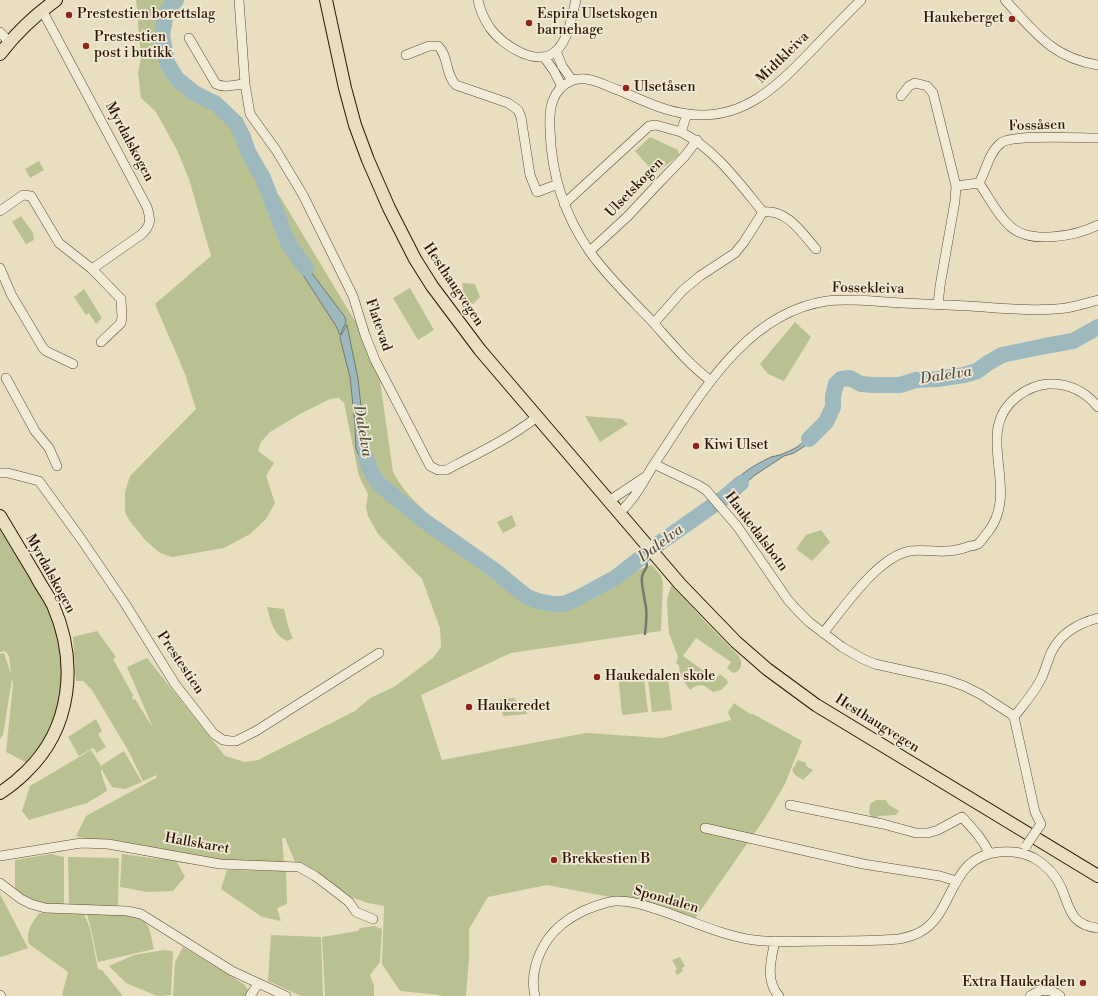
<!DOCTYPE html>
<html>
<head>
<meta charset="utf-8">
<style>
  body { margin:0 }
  canvas { display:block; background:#e9dfc0 }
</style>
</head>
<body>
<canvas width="1098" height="996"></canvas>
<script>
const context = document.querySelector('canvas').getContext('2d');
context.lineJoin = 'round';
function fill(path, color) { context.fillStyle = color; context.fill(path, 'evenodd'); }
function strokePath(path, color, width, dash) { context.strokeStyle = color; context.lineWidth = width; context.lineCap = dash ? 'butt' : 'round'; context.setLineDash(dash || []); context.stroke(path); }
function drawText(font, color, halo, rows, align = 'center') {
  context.font = font + ' "Libre Bodoni",serif'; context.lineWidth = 3.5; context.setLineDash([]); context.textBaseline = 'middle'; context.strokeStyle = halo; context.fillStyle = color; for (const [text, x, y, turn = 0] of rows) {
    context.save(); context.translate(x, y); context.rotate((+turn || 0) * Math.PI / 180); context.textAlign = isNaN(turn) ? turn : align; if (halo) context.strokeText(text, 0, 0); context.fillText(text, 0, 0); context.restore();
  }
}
fill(new Path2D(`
  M 136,0 L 168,0 C 163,7 158,16 157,25 C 154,40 164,72 172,85 L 235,126 L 266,197 L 279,195 L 352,316 L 376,353 L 393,472 C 411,506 445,526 472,551 C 491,568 510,592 532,603 C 543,608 557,609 568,608 C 601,603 621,572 652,565 L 661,576 L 663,583 L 661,631 L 511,653 L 421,695 L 442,760 L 586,733 L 662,738 L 731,720 L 728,712 L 734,703 L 750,714 L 753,714 L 802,741 L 785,784 L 765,818 L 694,920 L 652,905 L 547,885 L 488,897 L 469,929 L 469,958 L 466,996 L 441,996 L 439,995 L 400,991 L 382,964 L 384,906 L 368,903 L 348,896 L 298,869 L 285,838 L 282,838 L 284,863 C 249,865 212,869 177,862 L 185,877 L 173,891 L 147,892 L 120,887 L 122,854 L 166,860 L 127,852 L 76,836 L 86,816 L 156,778 L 157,775 L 143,781 L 129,752 L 92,690 L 83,681 L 76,681 L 73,637 L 97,631 L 116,657 L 113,659 L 133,695 L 132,697 L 134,700 L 135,699 L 153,728 L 127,667 L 147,658 L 225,756 L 245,762 L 258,760 L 355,711 L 370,698 L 394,687 L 433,658 L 441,647 L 440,628 L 422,579 L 378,534 L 368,516 L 366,507 L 368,494 L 359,476 L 344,403 L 339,398 L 330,399 L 300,414 L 270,432 L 261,442 L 258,451 L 274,463 L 266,476 L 275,503 L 266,519 L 250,534 L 224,548 L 172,557 L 160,553 L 145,540 L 129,520 L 125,512 L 125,492 L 130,476 L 196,409 L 185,374 L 155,304 L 211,256 L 189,179 L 177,150 L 156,112 L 141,98 L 138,73 L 141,58 ZM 294,261 L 346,322 L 340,334 L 336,326 ZM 347,326 L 358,379 L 362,415 L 371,463 L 378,476 L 371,479 L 356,449 L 355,425 L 350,377 L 340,338 Z
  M 650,137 L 678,150 L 679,155 L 655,174 L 635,151 Z
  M 39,161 L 44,170 L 30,178 L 25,169 Z
  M 21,216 L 33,233 L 34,240 L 26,244 L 12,222 Z
  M 462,283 L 475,284 L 480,297 L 473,304 L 464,299 Z
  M 410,288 L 434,330 L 418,340 L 393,298 Z
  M 84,289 L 102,318 L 96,324 L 89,313 L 86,315 L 74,297 Z
  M 795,322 L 811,337 L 784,381 L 768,374 L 760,364 Z
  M 585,416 L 622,419 L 628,424 L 600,442 Z
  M 512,515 L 516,526 L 503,533 L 497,522 Z
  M 0,529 L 22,558 L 32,584 L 57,620 L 66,704 L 33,766 L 6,752 L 13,684 L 12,679 L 3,735 L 0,739 L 0,654 L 4,653 L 11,674 L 9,656 L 5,651 L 0,652 Z
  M 821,530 L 830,542 L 812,561 L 796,549 L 806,535 Z
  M 671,585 L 713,630 L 739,656 C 743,663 742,671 733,673 L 727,668 L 731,662 L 696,638 L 683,656 L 715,679 L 720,674 L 727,680 L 728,683 L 721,690 L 713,692 C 705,687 702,681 690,690 C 684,682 679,675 679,665 L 676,664 L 678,657 L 669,633 L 668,619 L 667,600 Z
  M 267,607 L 284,609 C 287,619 288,629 293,638 L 288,641 C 273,636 271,621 267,607 Z
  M 643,671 L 648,712 L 622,715 L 618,674 Z
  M 668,678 L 672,710 L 652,712 L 648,680 Z
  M 514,698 L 528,714 L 503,716 L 500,699 Z
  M 96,719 L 102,731 L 98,734 L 106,747 L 97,753 L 93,748 L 79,756 L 68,737 Z
  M 91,750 L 102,767 L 102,765 L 124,751 L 142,782 L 125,789 L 112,787 L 103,772 L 102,768 L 101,772 L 107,791 L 87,803 L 29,820 L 22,811 L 30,786 Z
  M 798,760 L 806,763 L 806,766 L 813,770 L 803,780 L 795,775 L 792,770 Z
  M 876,800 L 886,800 L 889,805 L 899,811 L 896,815 L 879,816 L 873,819 L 869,813 L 870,804 Z
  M 51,854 L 64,857 L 64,906 L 54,906 L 27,899 L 15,888 L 15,860 Z
  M 68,857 L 119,858 L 118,907 L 69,906 Z
  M 227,870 L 286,871 L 287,904 L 277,908 L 281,921 L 262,917 L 221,889 Z
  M 0,894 L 28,948 L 1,957 L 0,957 Z
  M 39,913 L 84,914 L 90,928 L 98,969 L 102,970 L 123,996 L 63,996 L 62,995 L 68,972 L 29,944 C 25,932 32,923 39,913 Z
  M 87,914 C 103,914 137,911 147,925 C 151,930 152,942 154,949 L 98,962 L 91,929 Z
  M 374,926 L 382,929 L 380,962 L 370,975 L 374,986 L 374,996 L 325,996 L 322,937 L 358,931 L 360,928 Z
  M 271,935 L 321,937 L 323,996 L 301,996 L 268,981 Z
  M 183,947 L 244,984 L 248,990 L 247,996 L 173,996 L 175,962 Z
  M 163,950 L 173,951 L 171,995 L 157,996 L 126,983 L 109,966 L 134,955 Z
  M 680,957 L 685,966 L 682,968 L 683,971 L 677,975 L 675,971 L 677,969 L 672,960 Z`), '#bac190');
const water = new Path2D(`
  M 295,251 L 345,317 L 346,322 L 340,335 L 336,326 L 294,261 Z
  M 347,325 L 358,379 L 362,415 L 371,463 L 378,477 L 370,479 L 356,449 L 355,425 L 350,377 L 340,338 Z
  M 824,424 L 824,430 L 820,430 L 808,444 L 794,453 L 784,456 L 755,475 L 734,493 L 727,501 L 723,494 C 737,476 750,467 771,457 C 774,456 777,456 780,455 C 785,453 792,450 797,447 C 807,441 813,426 824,424 Z`);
fill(water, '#9db9be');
strokePath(water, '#717772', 1);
strokePath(new Path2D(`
  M 644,556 C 651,570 643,568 642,577 C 641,584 644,594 645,602 C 648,612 646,624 645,634`), '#717772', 2.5);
strokePath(new Path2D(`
  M 176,0 L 166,13 L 162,35 L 167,63 L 177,79 L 194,93 L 216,104 L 236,123 L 243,137 L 248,152 L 263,178 L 288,243 L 306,268
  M 809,439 L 826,422 L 833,407 L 833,396 L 836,384 L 841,379 L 850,378 L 861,384 L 873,385 L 900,385 L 916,380 L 937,379 L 964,375 L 977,371 L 988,363 L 1002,355 L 1045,346 L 1073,341 L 1098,327
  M 366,458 L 370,470 L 379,484 L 423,520 L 494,570 L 527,597 L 538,601 L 553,604 L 564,604 L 576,599 L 615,578 L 661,542 L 725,497 L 741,483`), '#9db9be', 16);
const minor = new Path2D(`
  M 239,0 L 245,84 L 250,114 L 276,150 L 303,195 L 353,296 L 365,335 L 375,360 L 430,466 L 438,470 L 446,470 C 477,454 510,438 537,417
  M 478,0 C 480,10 484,19 490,28 C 502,45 539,70 558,49 C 569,37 572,15 576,0
  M 1005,0 C 1034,31 1052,58 1098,65
  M 42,10 L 147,207 C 151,220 151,225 142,234 L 92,269 L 121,299 L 122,317 L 121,323 L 101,342
  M 0,32 L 9,42
  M 189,38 L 216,84 C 226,89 235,84 245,84
  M 556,51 L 562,66 L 572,80
  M 406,55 L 429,46 L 438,46 C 449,56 445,75 456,85 L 508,103 L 518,110 L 521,117 L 530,175 L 537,192 L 558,184
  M 544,57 L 554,71 L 562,87
  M 901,96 L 909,86 L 915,83 L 927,86 L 933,93 L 956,186 L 955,201 L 940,286 L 938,305
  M 687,114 L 681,132 C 715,149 739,183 763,212
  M 979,183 C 989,197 997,215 1010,226 C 1030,245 1076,236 1098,225
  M 979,183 C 986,171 989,152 1001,143 C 1012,134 1080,138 1098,138
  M 956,186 L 979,183
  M 564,204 L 649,126 L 656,125 L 681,132
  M 0,211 L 23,195 L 31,196 L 59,243 L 92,269
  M 763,212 C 787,209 802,233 816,249
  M 590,251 L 628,216 L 656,186 L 685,156 L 697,140
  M 0,268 L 11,294 L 43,348 L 46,351 L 73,364
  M 654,323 L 683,290 L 700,276 L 735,253 L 744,242 L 763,212
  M 6,378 L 35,431 L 49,448 L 57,466
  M 711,381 C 687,363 669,340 649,318 C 629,297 607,276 590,252 C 565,216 551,173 550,129 C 549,110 551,90 571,81 C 585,74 604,85 618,90 C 640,99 663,111 688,114 C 745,122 780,83 816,46 C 831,30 846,15 861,0
  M 654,464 L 698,485 L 706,490 L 737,526 L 788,600 L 798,611 L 809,622 L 842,647 L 863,659 L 875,664 L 947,680 L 964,686 L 980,694 L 1011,714 L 1014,717 L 1035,812 L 1041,824 L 1039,827
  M 0,473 L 8,473 L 39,481 L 79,536 L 124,602 L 175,684 L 214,734 L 223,740 L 231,741 L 236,741 L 256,731 L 379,653
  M 609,501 L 645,477
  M 619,513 C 637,497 642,483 654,464 C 697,401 743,313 827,301 C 852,298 877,302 902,303 C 924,304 947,305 969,306 C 1000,308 1034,312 1066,308 C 1077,306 1087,303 1098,300
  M 823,633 C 844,608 877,557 910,551 C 922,549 934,552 946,551 C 954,551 962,549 970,546 C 972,546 976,545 978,544 C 982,541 985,535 988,532 C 1022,489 971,431 1018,396 C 1027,389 1036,385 1048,384 C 1068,383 1085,391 1098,407
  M 1014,717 C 1024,704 1035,692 1042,677 C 1046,668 1048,659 1052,651 C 1061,633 1079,623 1098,618
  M 790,805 L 883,824 L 916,833 L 928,833 L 938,830 L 962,817 C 972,828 983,839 989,853
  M 705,828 L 863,864 L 940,876 L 956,881
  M 0,856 L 81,843 L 108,844 L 220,864 L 299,867 L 315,876 L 331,888 L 349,902 L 356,912 L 373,919
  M 0,883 L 21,899 L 31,904 L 45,908 L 127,911 L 141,914 L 232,971 L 286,996
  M 775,941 C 771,959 765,981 779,996
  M 0,995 L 1,996
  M 250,996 L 258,984
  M 535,996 C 530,976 537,955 548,939 C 557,926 569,918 583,911 C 593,907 604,902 615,901 C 632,900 649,907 665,912 C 694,922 724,936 754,940 C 778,943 803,941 827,941 C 851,941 875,941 899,939 C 908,937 917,935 925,929 C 955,907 950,857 999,852 C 1013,851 1023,852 1034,858 C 1046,865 1055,874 1061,887 C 1070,908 1070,925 1098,928
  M 1030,996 C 1040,989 1050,988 1060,996`);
const major = new Path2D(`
  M 326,0 L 345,88 L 355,125 L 368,160 L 389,208 L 415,259 L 432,286 L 480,350 L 680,584 L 736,642 L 767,669 L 816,705 L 1098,876
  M 0,54 C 16,33 35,15 56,0
  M 0,516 C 12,536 24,556 36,576 C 41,586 48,595 53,605 C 78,662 72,728 26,772 C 18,780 9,787 0,793`);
strokePath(minor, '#5e4731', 10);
strokePath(major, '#2f1401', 14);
strokePath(minor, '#f1ead6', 9);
strokePath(major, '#e9dfc0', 12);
const minorBridge = new Path2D(`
  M 1026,846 L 1039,827`);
strokePath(minorBridge, '#5e4731', 10, []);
strokePath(minorBridge, '#f1ead6', 9);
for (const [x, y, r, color] of [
  [69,15,4,"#8f2418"],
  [1012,19,4,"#8f2418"],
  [529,23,4,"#8f2418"],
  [86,46,4,"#8f2418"],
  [626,88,4,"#8f2418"],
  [696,446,4,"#8f2418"],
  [597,677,4,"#8f2418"],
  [469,707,4,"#8f2418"],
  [554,860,4,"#8f2418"],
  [1083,983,4,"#8f2418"]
]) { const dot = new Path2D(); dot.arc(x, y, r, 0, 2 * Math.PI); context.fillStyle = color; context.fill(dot); strokePath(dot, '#f1ead6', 1.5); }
drawText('14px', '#2f1401', '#f1ead6', [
  ["Prestestien borettslag",77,15],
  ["Espira Ulsetskogen",537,15],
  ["barnehage",537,31],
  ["Haukeberget",1004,19,"right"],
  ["Prestestien",94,38],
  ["post i butikk",94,54],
  ["Ulsetåsen",634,88],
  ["Kiwi Ulset",704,446],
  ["Haukedalen skole",605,677],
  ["Haukeredet",477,707],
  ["Brekkestien B",562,860],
  ["Extra Haukedalen",1075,983,"right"]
], 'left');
drawText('14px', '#2f1401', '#f1ead6', [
  ["Midtkleiva",783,58,-44],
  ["Fossåsen",1037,126,-2],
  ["Myrdalskogen",129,142,62],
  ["Ulsetskogen",635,188,-46],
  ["Hesthaugvegen",453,285,56],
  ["Fossekleiva",868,289,1],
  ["Flatevad",378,325,71],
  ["Haukedalsbotn",756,532,53],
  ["Myrdalskogen",50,574,61],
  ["Prestestien",180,663,56],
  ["Hesthaugvegen",877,724,32],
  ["Hallskaret",197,844,10],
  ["Spondalen",666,900,16]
]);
drawText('italic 15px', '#564e43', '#f1ead6', [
  ["Dalelva",946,376,-9],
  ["Dalelva",362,431,80],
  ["Dalelva",661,544,-37]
]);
</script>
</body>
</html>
